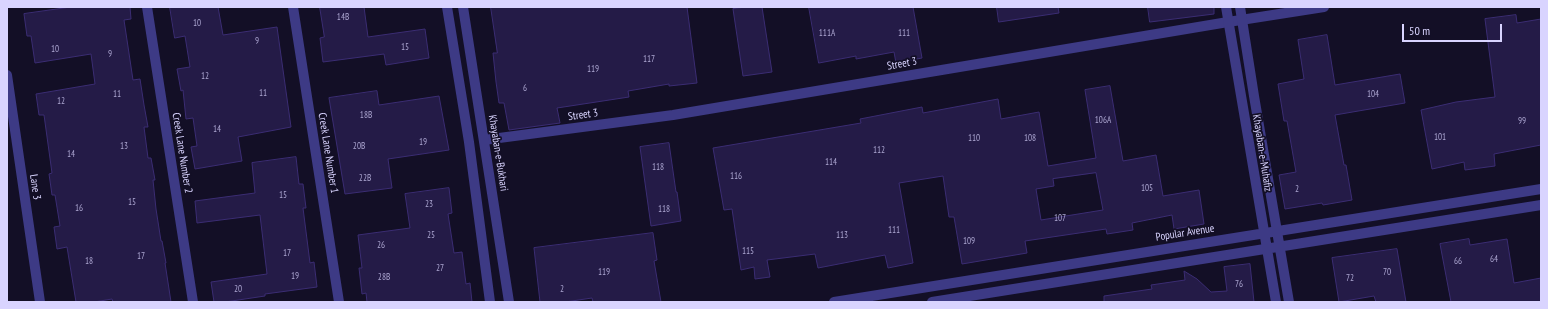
<!DOCTYPE html>
<style>
body{margin:0}
#map{position:relative;width:1548px;height:309px;overflow:hidden;background:#130f26;font-family:"PT Sans Narrow",sans-serif}
canvas{display:block}
.frame{position:absolute;inset:0;border:8px solid #d9d4ff;pointer-events:none}
.scale{position:absolute;left:1402px;top:24px;width:100px;height:18px;box-sizing:border-box;border:2px solid #d9d4ff;border-top:0;padding-left:5px;font-size:12px;line-height:14px;white-space:nowrap;color:#d9d4ff;-webkit-text-stroke:3px #130f26;paint-order:stroke}
</style>
<div id="map">
<canvas width="1548" height="309"></canvas>
<div class="frame"></div>
<div class="scale">50 m</div>
</div>
<script>
const c = document.querySelector('canvas').getContext('2d');
c.lineJoin = 'round';
function paint(path, color) {
  c.fillStyle = color;
  c.fill(path, 'evenodd');
}
function stroke(path, color, width, dash) {
  c.strokeStyle = color;
  c.lineWidth = width;
  c.lineCap = dash ? 'butt' : 'round';
  c.setLineDash(dash || []);
  c.stroke(path);
}
function write(font, color, halo, rows, align = 'center') {
  c.font = font + ' "PT Sans Narrow",sans-serif';
  c.lineWidth = 3.5;
  c.setLineDash([]);
  c.textBaseline = 'middle';
  c.strokeStyle = halo;
  c.fillStyle = color;
  for (const [text, x, y, turn = 0] of rows) {
    c.save();
    c.translate(x, y);
    c.rotate((+turn || 0) * Math.PI / 180);
    c.textAlign = isNaN(turn) ? turn : align;
    if (halo) c.strokeText(text, 0, 0);
    c.fillText(text, 0, 0);
    c.restore();
  }
}
const building = new Path2D(`
 M71 7H130L131 19 124 20 133 80 140 79 144 105 148 127H144L148 158H151L155 180H153L156 209 161 241H162L166 263H165L171 302H113L112 299 94 302H76L67 247 57 249 54 227 60 226 55 195H52L49 174 52 173 44 115H39L36 94 95 84 91 54 35 63 31 36H27L24 14Z
 M170 7H218L223 35 277 27 291 127 238 137 242 161 195 169 191 147 197 146 193 118 186 119 183 90 181 91 177 69 190 67 185 36 175 38Z
 M320 7H364L368 37 425 29 429 58 386 65 384 54 323 62 320 38 324 37Z
 M491 7H687L697 83 669 86V84L628 91 629 97 557 108 560 123 509 130 504 103H499L496 82 493 53H497Z
 M746 7H762L772 72 743 76 733 9Z
 M809 7H913L922 58 896 63 894 52 856 59V56L819 63Z
 M997 7H1058L1059 13 999 22Z
 M1148 7H1214V14L1150 22Z
 M1516 15 1517 23 1541 19V145L1494 154 1495 166 1465 170 1464 162 1432 169 1421 110 1456 102 1495 97 1485 19Z
 M1327 35 1335 85 1400 74 1405 103 1335 115 1344 165H1346L1352 200 1323 205 1322 203 1285 209 1279 175 1296 172 1287 121H1284L1278 84 1304 79 1298 40Z
 M1110 86 1123 161 1156 155 1163 196 1199 190 1204 224 1174 229 1172 215 1132 223 1133 230 1107 234 1106 229 1025 241 1027 253 962 264 954 217H949L943 176 899 183 913 263 888 268 885 255 818 268 815 254 767 260 770 277 755 279 754 267 741 270 732 209 724 210 713 148 861 123 860 119 922 107 923 113 998 99 1001 119 1039 112 1048 166 1096 158 1085 90ZM1096 173 1103 210 1041 220 1036 189 1054 186 1053 179Z
 M377 91 379 105 439 96 449 150 388 159 392 188 345 194 329 98Z
 M669 143 676 192H677L681 221 651 226 640 147Z
 M296 157 299 184H303L306 208H303L310 263 314 262 317 287 265 294V296L225 302H214L211 282 267 274 260 215 197 223 195 201 255 193 252 163Z
 M449 188 452 213 448 214 454 253 462 252 466 284 470 283 472 302H367L366 293 362 294 359 268H362L358 235 410 228 405 194Z
 M653 233 657 260 654 261 661 302H593L592 298 565 302H540L534 248Z
 M1469 239 1470 245 1507 239 1514 283 1541 278V302H1451L1440 244Z
 M1397 249 1406 302H1376L1374 296 1339 302 1332 258Z
 M1250 264 1254 302H1104V296L1152 289 1151 285 1185 280 1184 271 1197 279 1211 292 1227 291 1224 267Z`);
paint(building, '#241b47');
stroke(building, '#3b2d73', 1);
stroke(new Path2D(`
 M147 7 193 302
 M293 7 339 302
 M7 75 40 302
 M484 140 673 115 1228 22 1324 7`), '#3d3a85', 10);
stroke(new Path2D(`
 M447 7 469 142 490 302
 M463 7 509 302
 M1226 7 1276 302
 M1240 7 1254 96 1289 302
 M834 302 1541 189
 M932 302 1541 205`), '#3d3a85', 10);
write('9px', '#aca6d1', null, [
 ["14B",343,17],
 ["10",197,23],
 ["111A",827,33],
 ["111",904,33],
 ["9",257,41],
 ["15",405,47],
 ["10",55,49],
 ["9",110,54],
 ["117",649,59],
 ["119",593,69],
 ["12",205,76],
 ["6",525,88],
 ["11",263,93],
 ["11",117,94],
 ["104",1373,94],
 ["12",61,101],
 ["18B",366,115],
 ["106A",1103,120],
 ["99",1522,121],
 ["14",217,129],
 ["101",1440,137],
 ["110",974,138],
 ["108",1030,138],
 ["19",423,142],
 ["13",124,146],
 ["20B",359,146],
 ["112",879,150],
 ["14",71,154],
 ["114",831,162],
 ["118",658,167],
 ["116",736,176],
 ["22B",365,178],
 ["105",1147,188],
 ["2",1297,189],
 ["15",283,195],
 ["15",132,202],
 ["23",429,204],
 ["16",79,208],
 ["118",664,209],
 ["107",1060,218],
 ["111",894,230],
 ["25",431,235],
 ["113",842,235],
 ["109",969,241],
 ["26",381,245],
 ["115",748,251],
 ["17",287,253],
 ["17",141,256],
 ["64",1494,259],
 ["18",89,261],
 ["66",1458,261],
 ["27",440,268],
 ["119",604,272],
 ["70",1387,272],
 ["19",295,276],
 ["28B",384,277],
 ["72",1350,278],
 ["76",1239,284],
 ["20",238,289],
 ["2",562,289]
]);
write('11px', '#d9d4ff', '#130f26', [
 ["Street 3",902,64,-10],
 ["Street 3",583,115,-8],
 ["Creek Lane Number 2",182,153,81],
 ["Creek Lane Number 1",328,153,81],
 ["Khayaban-e-Bukhari",498,153,81],
 ["Khayaban-e-Muhafiz",1262,153,81],
 ["Lane 3",35,187,82],
 ["Popular Avenue",1185,233,-9]
]);
</script>
